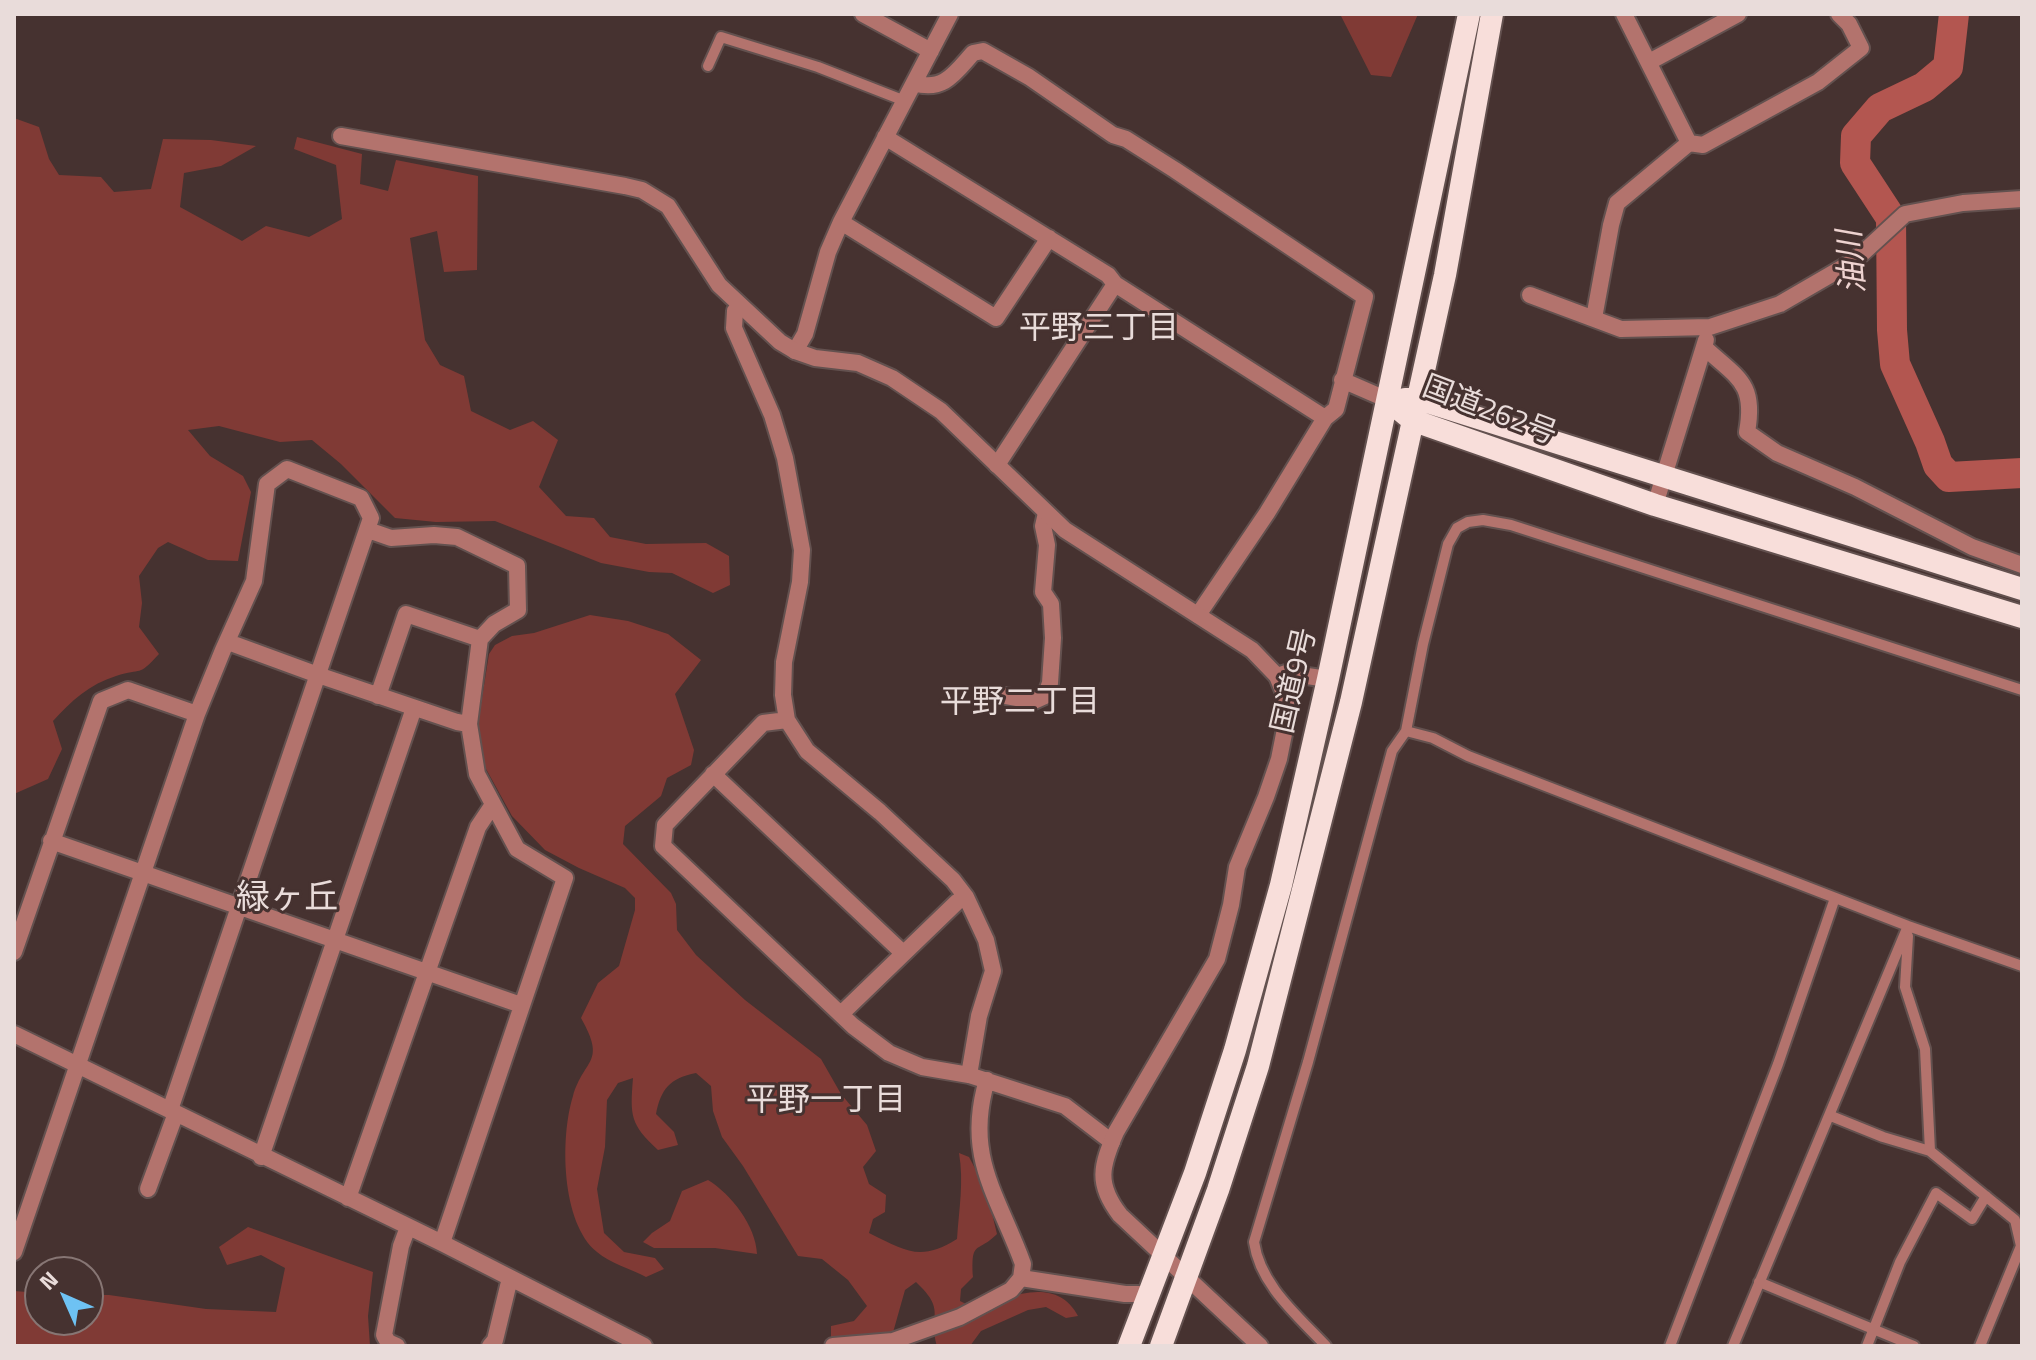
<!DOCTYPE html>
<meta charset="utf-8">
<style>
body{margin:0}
#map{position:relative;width:2036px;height:1360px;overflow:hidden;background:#463230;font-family:"Titillium Web",sans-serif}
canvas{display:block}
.frame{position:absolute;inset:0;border:16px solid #e9dcda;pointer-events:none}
.north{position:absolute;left:24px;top:1256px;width:80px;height:80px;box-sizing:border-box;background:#463230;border:2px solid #877674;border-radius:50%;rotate:315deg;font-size:22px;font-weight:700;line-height:32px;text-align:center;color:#e9dcda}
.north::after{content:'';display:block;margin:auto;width:28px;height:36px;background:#6ec2f3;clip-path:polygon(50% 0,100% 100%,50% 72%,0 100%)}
</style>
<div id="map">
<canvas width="2036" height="1360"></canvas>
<div class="frame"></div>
<div class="north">N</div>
</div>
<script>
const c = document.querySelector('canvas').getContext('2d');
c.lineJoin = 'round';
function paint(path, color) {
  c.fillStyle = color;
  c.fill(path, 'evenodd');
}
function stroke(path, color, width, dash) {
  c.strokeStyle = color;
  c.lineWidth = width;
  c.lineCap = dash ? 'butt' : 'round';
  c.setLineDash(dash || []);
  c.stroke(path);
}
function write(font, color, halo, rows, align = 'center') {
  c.font = font + ' "Titillium Web","Noto Sans JP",sans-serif';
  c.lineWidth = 6;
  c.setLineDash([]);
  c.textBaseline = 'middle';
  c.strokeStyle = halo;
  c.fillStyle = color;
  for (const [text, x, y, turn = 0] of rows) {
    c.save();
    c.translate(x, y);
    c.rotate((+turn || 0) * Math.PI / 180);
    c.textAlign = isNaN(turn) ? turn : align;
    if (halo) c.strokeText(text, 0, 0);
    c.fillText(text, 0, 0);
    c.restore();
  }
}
paint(new Path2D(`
 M1340 14H1418L1391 77 1371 75Z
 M14 118 39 127 49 159 59 175 101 177 114 192 151 189 163 139 211 140 256 146 221 166 184 173 180 207 242 241 266 226 309 237 342 219 336 165 294 149 297 137 362 154 360 184 388 191 396 160 478 176 477 270 444 272 437 231 410 238 425 340 440 365 464 376 471 411 510 430 533 421 558 440 539 487 566 516 594 518 610 537 646 544 706 543 729 556 730 585 713 593 672 573 649 572 601 563 495 521 436 522 395 518 341 464 312 440 280 442 219 426 188 430 210 456 243 476 251 492 238 561 208 560 168 542 158 548 139 576 142 603 139 627 159 654C137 678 143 667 116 676 90 684 71 701 53 721L62 749 48 779 14 794Z
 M590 615 628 621 668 634 701 660 675 694 694 750 691 765 667 778 661 796 625 826 623 844 671 893 676 904 677 930 696 955 745 1000 821 1059 841 1094 867 1125 876 1151 863 1167 869 1184 886 1195 885 1212 873 1219 869 1233C906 1251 920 1262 957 1239 959 1209 964 1182 959 1153L969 1157 986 1189 997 1234C977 1254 971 1239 973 1277L961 1289 960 1301 976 1309C1008 1296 1057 1275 1078 1316L1066 1318 1046 1307 1028 1310 981 1331 970 1346H937C928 1314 947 1311 916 1282L905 1290 892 1336 831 1340V1326L854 1321 867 1306 848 1280 822 1259 798 1256 743 1166 722 1137 713 1111 711 1086 696 1073C670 1078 661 1089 656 1114L674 1132 678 1145 658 1150C630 1124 630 1116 633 1078L618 1083 607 1100 605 1147 597 1189 604 1233 624 1252 655 1258 664 1269 646 1277C631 1269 610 1263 597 1252 561 1223 560 1137 573 1096 584 1058 607 1064 581 1018L598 983 619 966 635 910V898L625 888 579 868 545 850 512 816 485 767 478 723 489 654 495 645 512 636 534 633Z
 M708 1180C731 1194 756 1226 757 1254L715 1248H654L643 1242 652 1233 670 1221 682 1191Z
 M248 1227 373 1272 368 1316 370 1346H14V1291L40 1293V1320H88V1295H109L206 1309 276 1312 285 1268 261 1255 227 1265 219 1247Z`), '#803a35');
stroke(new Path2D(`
 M1954 14 1948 67 1924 87 1880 108 1856 136 1855 163 1891 218 1892 330 1895 364 1930 442 1938 465 1949 477 2022 473`), '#b35650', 30);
const service = new Path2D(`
 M708 66 721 37 818 67 905 101
 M1406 731 1433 738 1468 756 1908 926 2022 966
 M1908 936 1905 987 1925 1049 1930 1151
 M1831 1116 1883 1137 1930 1151 2015 1220 2021 1246 1980 1346
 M1759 1282 1914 1346
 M1326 1346C1298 1316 1260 1285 1254 1242L1308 1062 1392 751 1406 731 1423 644 1448 544 1457 528 1468 522 1483 520 1511 525 2022 690
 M1670 1346 1778 1064 1835 898
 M1733 1346 1908 926
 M1867 1346 1900 1262 1936 1193 1972 1219 1986 1196`);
const minor = new Path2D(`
 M863 14 931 51
 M1649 62 1738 14
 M885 137 1108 275 1115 284 1325 418 1336 409 1365 297 1175 170 1126 139 1113 135 1029 77 983 51 973 53C955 73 944 92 914 83
 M1689 143 1703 145 1818 82 1861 48 1849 24 1839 14
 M841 222 996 318 1049 238
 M1530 295 1621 329 1710 327 1780 304 1854 261 1905 214 1963 203 2022 199
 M739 307 735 311 734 328 772 415 785 458 802 550 800 582 784 662 783 695 787 720 807 751 880 812 953 880 966 897 986 940 993 971 979 1016 969 1075
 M1594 318 1611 225 1617 203 1689 143 1624 14
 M1704 347C1737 378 1756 382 1747 432L1777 453 1855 487 1972 547 2022 565
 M795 351 805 334 828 252 841 222 950 14
 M1342 380 1388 400
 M997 465 1115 284
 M1655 505 1706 340
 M368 530 391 538 434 535 457 537 517 566 518 610 494 624 480 639 469 724 477 774 517 849 565 878 442 1243
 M1198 615 1267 513 1325 418
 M228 642 318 675 457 722 469 724
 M1277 676 1286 673 1328 679
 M378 696 406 614 480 639
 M1006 696 1034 701 1045 696 1050 683 1053 638 1051 604 1043 592 1047 545 1043 526 1046 513
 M787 720 763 723 665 825 663 846 853 1026 889 1053 922 1067 969 1075 1065 1106 1112 1142
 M713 774 903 953
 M51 841 521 1005
 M14 952 101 701 128 690 197 714
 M841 1014 957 902 966 897
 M14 1034 442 1243 644 1346
 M261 1157 414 708
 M148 1189 176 1113
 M348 1198 478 827 492 806
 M14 1252 197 714 223 650 254 581 267 484 287 469 361 498 371 518 170 1110
 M1021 1278 1125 1294H1148
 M397 1346 388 1342 384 1335 401 1246 408 1227
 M490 1346 495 1340 510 1278
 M833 1346 893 1341 960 1317 1011 1290 1021 1278 1023 1264C998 1195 964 1157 987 1080`);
const tertiary = new Path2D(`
 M341 136 625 186 642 190 668 206 719 285 780 342 795 351 815 358 858 363 892 378 941 411 1065 530 1252 650 1277 676 1286 698V724L1279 759 1266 797 1237 867 1231 905 1217 959 1116 1132C1101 1166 1096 1184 1120 1215L1260 1346`);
const trunk = new Path2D(`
 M1405 399H1418L2022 589
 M1401 411 1412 420 1655 505 2022 617
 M1129 1346 1195 1173 1235 1050 1281 885 1328 679 1469 14
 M1161 1346 1218 1190 1258 1066 1351 702 1445 275 1492 14`);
stroke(service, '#63514f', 14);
stroke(minor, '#63514f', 20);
stroke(tertiary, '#63514f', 20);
stroke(trunk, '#63514f', 26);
stroke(service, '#b3736d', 10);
stroke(minor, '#b3736d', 16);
stroke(tertiary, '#b3736d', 16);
stroke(trunk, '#f8deda', 22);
write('30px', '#e9dcda', '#463230', [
 ["国道262号",1489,412,21],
 ["国道9号",1296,681,-77]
]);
write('italic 32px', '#eed3d0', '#463230', [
 ["油川",1854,262,-94]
]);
write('32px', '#e9dcda', '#463230', [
 ["平野三丁目",1099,330],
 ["平野二丁目",1020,704],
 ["平野一丁目",826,1102]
]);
write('34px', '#e9dcda', '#463230', [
 ["緑ヶ丘",287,900]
]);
</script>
